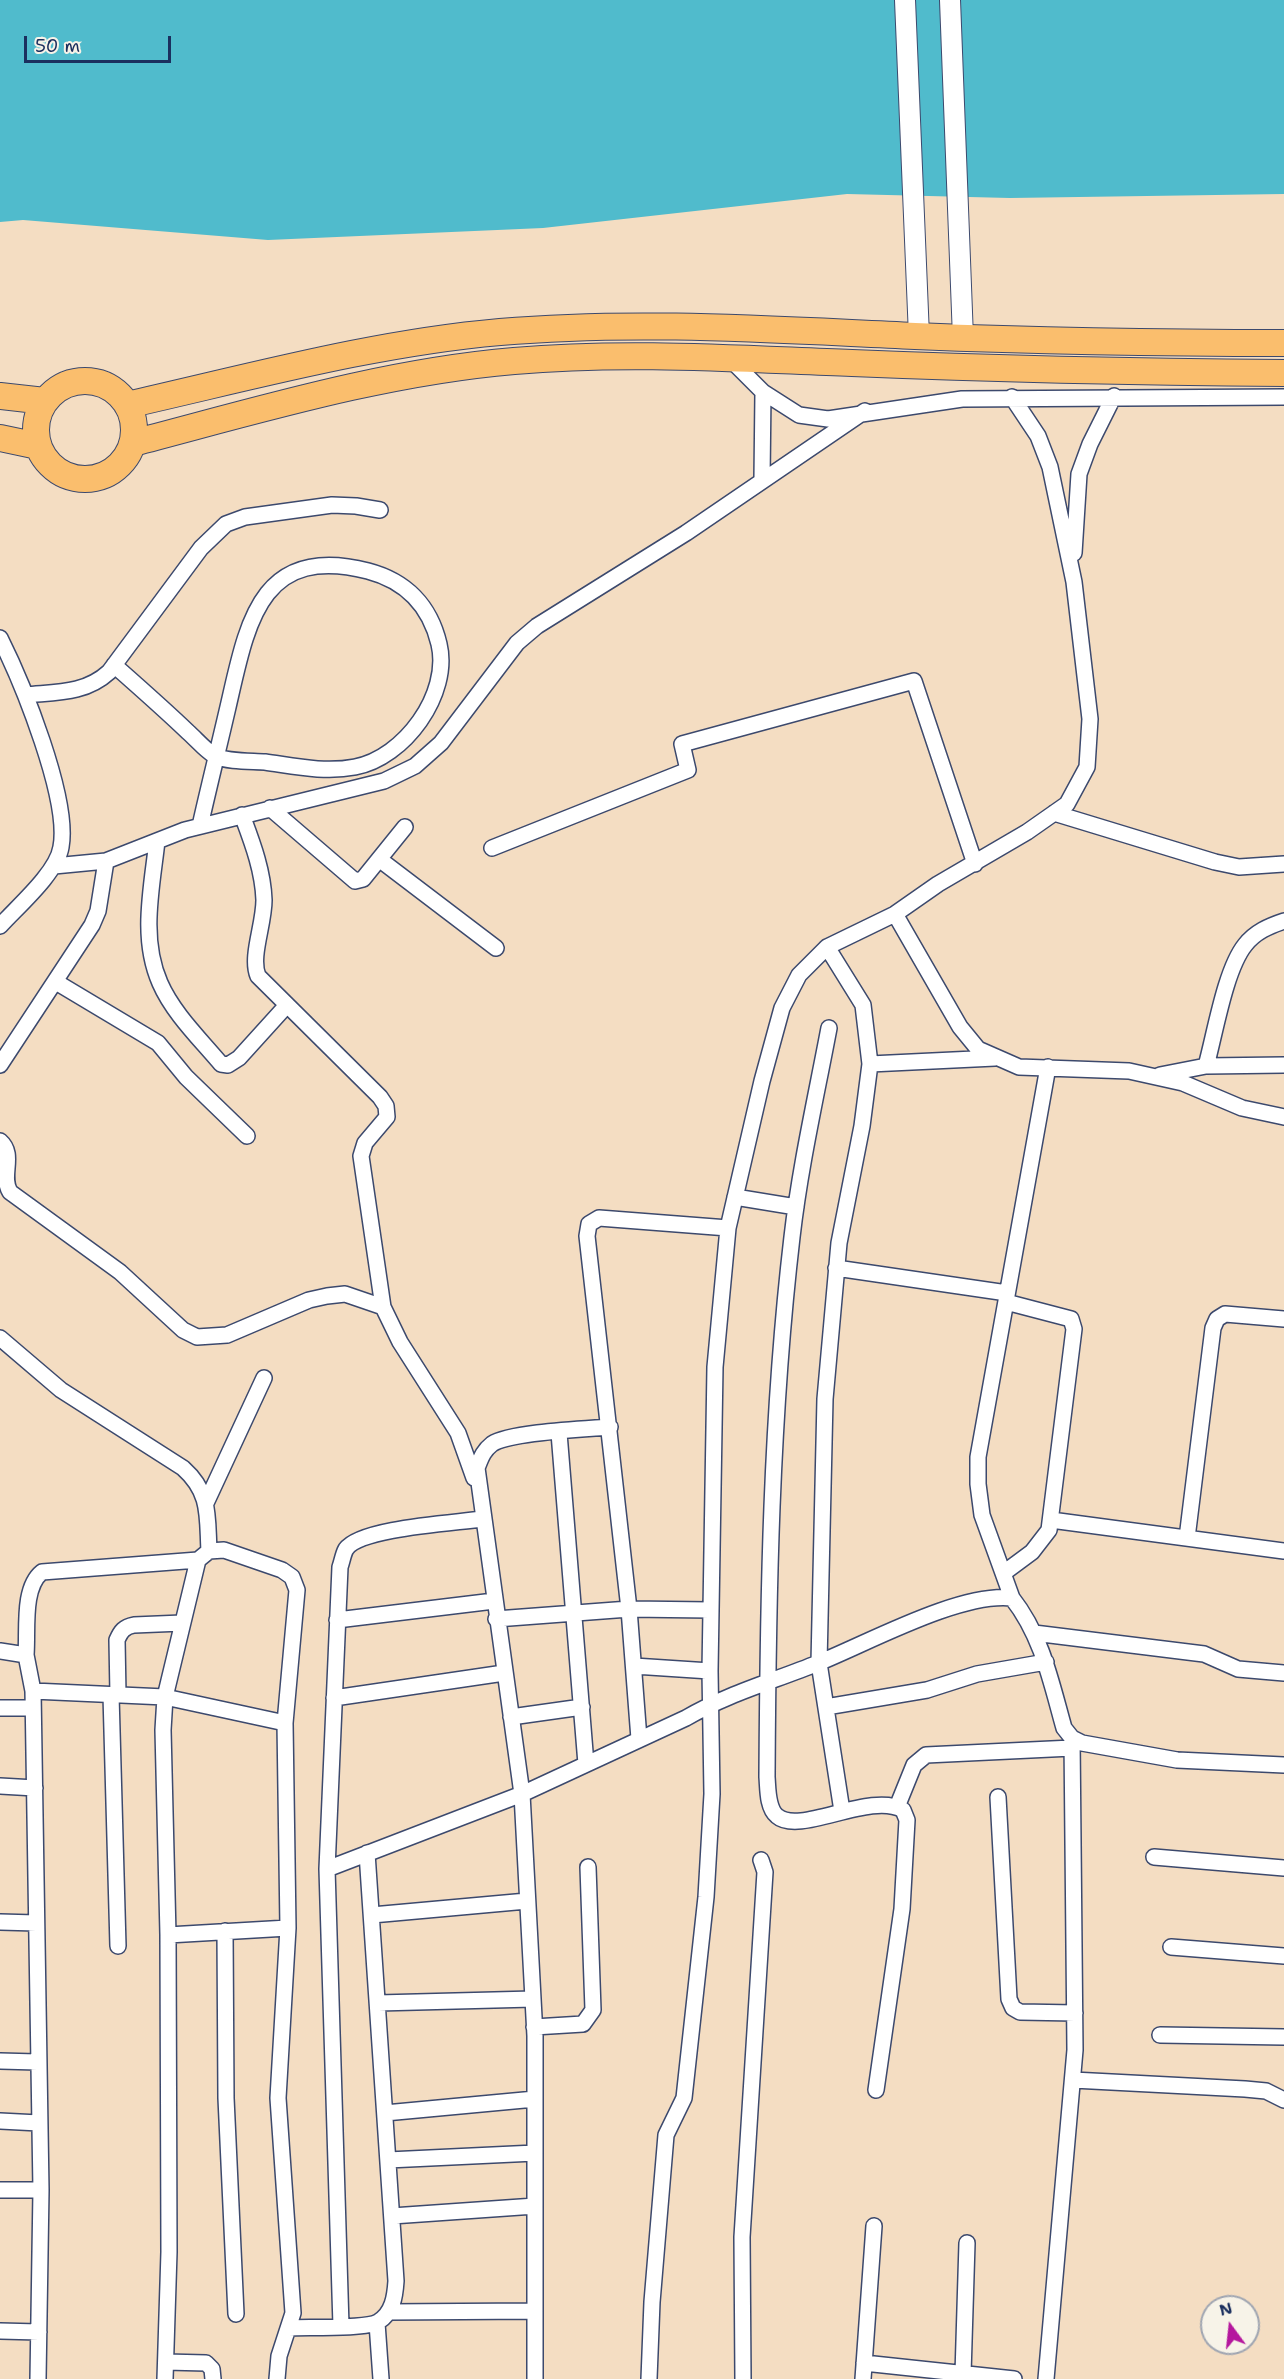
<!DOCTYPE html>
<style>
body{margin:0}
#map{position:relative;width:1284px;height:2379px;overflow:hidden;background:#f4ddc2;font-family:"Shantell Sans",sans-serif}
canvas{display:block}
.north{position:absolute;left:1200px;top:2295px;width:60px;height:60px;box-sizing:border-box;background:#f7f3e8;border:2px solid #9fa5b1;border-radius:50%;rotate:345deg;font-size:16px;font-weight:700;line-height:24px;text-align:center;color:#1b2f5e}
.north::after{content:'';display:block;margin:auto;width:21px;height:27px;background:#b5179e;clip-path:polygon(50% 0,100% 100%,50% 72%,0 100%)}
.scale{position:absolute;left:24px;top:36px;width:147px;height:27px;box-sizing:border-box;border:3px solid #1b2f5e;border-top:0;padding-left:8px;font-size:18px;line-height:21px;white-space:nowrap;color:#1b2f5e;-webkit-text-stroke:4px #f7f3e8;paint-order:stroke}
</style>
<div id="map">
<canvas width="1284" height="2379"></canvas>
<div class="north">N</div>
<div class="scale">50 m</div>
</div>
<script>
const c = document.querySelector('canvas').getContext('2d');
c.lineJoin = 'round';
function paint(path, color) {
  c.fillStyle = color;
  c.fill(path, 'evenodd');
}
function stroke(path, color, width, dash) {
  c.strokeStyle = color;
  c.lineWidth = width;
  c.lineCap = dash ? 'butt' : 'round';
  c.setLineDash(dash || []);
  c.stroke(path);
}
paint(new Path2D(`
 M0 0H1284V194L1010 198 847 194 543 228 268 240 23 220 0 222Z`), '#50bbcc');
const minor = new Path2D(`
 M730 359 763 392 799 415 828 419 962 399 1284 397
 M762 479 763 392
 M1074 553 1079 474 1090 444 1114 396
 M0 638C22 682 70 799 61 847 57 873 17 907 0 926
 M114 665C139 687 164 709 188 732 196 739 206 751 215 756 228 762 251 761 265 762 294 766 325 773 355 767 404 758 451 694 439 644 430 606 406 581 368 571 259 543 247 625 228 707 219 746 209 786 200 826
 M26 695C56 692 85 694 109 672L201 548 226 524 245 517 332 505 356 506 380 510
 M270 808 355 881 363 879 405 827
 M1054 813 1215 862 1239 867 1284 864
 M242 815C252 842 263 870 264 900 264 925 250 957 258 976L380 1097 386 1106 387 1117 365 1143 361 1156 383 1307 400 1342 458 1433 474 1478
 M157 841C152 887 140 938 160 983 173 1013 200 1039 221 1064L228 1065 239 1058 287 1005
 M492 848 688 770 682 744 914 681 975 864
 M379 859 496 948
 M54 866 106 861 185 830 384 781 415 766 441 743 517 643 537 626 686 533 865 411
 M895 914 960 1027 978 1049 1019 1067 1129 1071 1183 1083 1242 1108 1284 1117
 M827 947 863 1005 870 1064 862 1126 839 1243 825 1399 819 1663 842 1811
 M56 982 158 1043 186 1077 247 1136
 M829 1028C816 1097 800 1167 792 1237 771 1416 768 1597 767 1777 768 1788 767 1808 777 1816 800 1836 870 1791 903 1810L907 1820 902 1909 876 2090
 M870 1064 995 1058
 M0 1065 92 925 98 911 106 861
 M1206 1066C1215 1034 1225 970 1245 945 1255 932 1269 926 1284 921
 M1160 1075 1206 1066 1284 1065
 M0 1141C16 1155 0 1175 10 1192L120 1272 183 1330 197 1337 227 1335 309 1300 327 1296 345 1294 383 1307
 M735 1197 796 1207
 M836 1268 1007 1293
 M0 1338 61 1390 183 1468C211 1493 207 1516 209 1551
 M559 1433 586 1764
 M206 1503 264 1378
 M1051 1520 1284 1551
 M1187 1538 1213 1328 1217 1319 1225 1314 1284 1319
 M1005 1572 1032 1552 1049 1530 1074 1329 1071 1319 1006 1302
 M1012 1598 982 1515 978 1484V1457L1048 1067
 M496 1619 629 1609 710 1610
 M337 1620 494 1601
 M1034 1633 1204 1654 1238 1669 1284 1673
 M0 1651 26 1655 33 1691 41 2190 38 2379
 M26 1655C28 1630 22 1588 42 1572L198 1560
 M634 1666 710 1671
 M33 1691 165 1697 285 1723
 M111 1695 118 1946
 M118 1695 117 1640C121 1631 124 1627 134 1625L182 1623
 M334 1698 504 1673
 M826 1707 927 1690 977 1674 1046 1662
 M0 1708H33
 M511 1717 582 1707
 M639 1739 629 1609 587 1236 589 1224 599 1218 728 1228
 M0 1786 35 1788
 M998 1797 1009 1999 1013 2008 1020 2012 1075 2013
 M897 1807 914 1765 926 1755 1072 1748
 M1154 1857 1284 1868
 M327 1869 522 1794 686 1718C727 1694 774 1681 818 1663 868 1643 960 1592 1012 1598 1042 1636 1051 1682 1064 1728L1072 1738 1082 1743 1177 1760 1284 1765
 M372 1915 527 1901
 M0 1922 36 1923
 M225 1931 226 2098 236 2314
 M168 1935 288 1928
 M1171 1947 1284 1956
 M378 2003 533 1999
 M534 2027 583 2024 593 2010 588 1867
 M1160 2035 1284 2037
 M0 2061 37 2062
 M1073 2080 1245 2089 1266 2091 1284 2100
 M385 2113 535 2099
 M0 2121 39 2123
 M388 2160 535 2153
 M0 2190H41
 M392 2216 535 2206
 M388 2312 535 2311
 M377 2323 381 2379
 M341 2326 327 1869 340 1567C342 1562 343 1554 346 1549 360 1528 455 1523 482 1519
 M289 2328C307 2327 366 2329 378 2322 393 2313 395 2296 396 2281L367 1853
 M0 2331 39 2332
 M166 2362 206 2363 212 2369 213 2379
 M864 2363 1014 2379
 M963 2374 967 2243
 M165 2379 169 2252 168 1935 163 1730 165 1697 198 1560 209 1551 224 1550 282 1570 292 1577 297 1590 285 1723 288 1928 278 2098 293 2313 279 2356 277 2379
 M535 2379V2036L522 1794 477 1468C481 1458 483 1451 492 1444 510 1432 585 1429 610 1427
 M649 2379 652 2302 666 2135 684 2098 706 1897 712 1794 710 1671 715 1367 728 1228 762 1081 782 1008 799 975 827 947 895 914 938 884 1027 832 1067 804 1087 767 1090 719 1074 582 1050 467 1038 436 1012 397
 M743 2379 742 2237 765 1872 761 1860
 M863 2379 874 2226
 M1046 2379 1075 2050 1072 1738`);
const tertiary = new Path2D(`
 M905 0 919 336
 M950 0 963 338`);
const trunk = new Path2D(`
 M36 430a49 49 0 1 1 98 0a49 49 0 1 1-98 0Z
 M0 396 45 401
 M127 405C251 377 374 343 500 332 639 320 777 330 915 336 1038 341 1161 343 1284 343
 M0 438 38 446
 M133 443C259 410 384 372 514 361 627 351 740 359 852 363 996 369 1140 372 1284 373`);
stroke(minor, '#3c496d', 18);
stroke(tertiary, '#3c496d', 22);
stroke(trunk, '#3c496d', 28);
stroke(minor, '#fff', 15);
stroke(tertiary, '#fff', 20);
stroke(trunk, '#fabe6d', 26);
</script>
